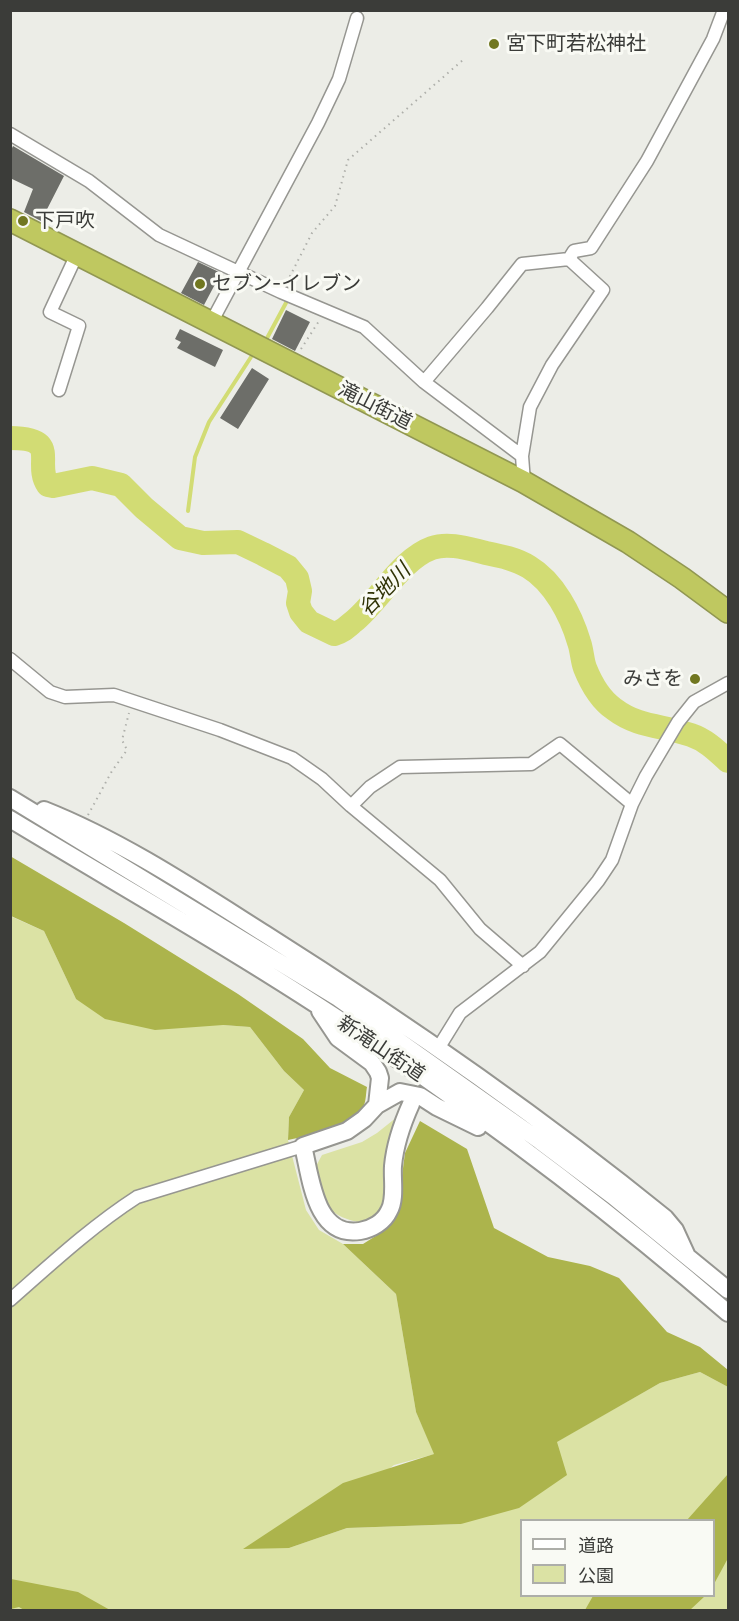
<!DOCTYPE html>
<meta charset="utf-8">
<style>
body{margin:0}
#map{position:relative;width:739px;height:1621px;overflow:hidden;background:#ecede7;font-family:Inter,"Noto Sans JP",sans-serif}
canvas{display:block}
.frame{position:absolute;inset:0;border:12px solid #3b3c39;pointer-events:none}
.legend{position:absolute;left:520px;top:1519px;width:195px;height:78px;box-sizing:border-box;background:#f9faf4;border:2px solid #adaea9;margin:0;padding:8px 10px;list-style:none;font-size:18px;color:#3b3c39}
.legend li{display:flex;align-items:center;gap:12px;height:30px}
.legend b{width:30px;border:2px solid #adaea9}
</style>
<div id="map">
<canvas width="739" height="1621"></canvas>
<div class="frame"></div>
<ul class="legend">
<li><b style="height:8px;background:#fff"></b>道路</li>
<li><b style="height:16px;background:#dbe2a4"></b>公園</li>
</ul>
</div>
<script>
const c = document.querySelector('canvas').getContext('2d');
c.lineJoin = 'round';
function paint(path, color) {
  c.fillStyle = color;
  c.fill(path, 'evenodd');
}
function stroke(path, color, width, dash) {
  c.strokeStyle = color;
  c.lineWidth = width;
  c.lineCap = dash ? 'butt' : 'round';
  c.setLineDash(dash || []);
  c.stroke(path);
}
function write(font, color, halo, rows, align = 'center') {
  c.font = font + ' Inter,"Noto Sans JP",sans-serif';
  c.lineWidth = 6;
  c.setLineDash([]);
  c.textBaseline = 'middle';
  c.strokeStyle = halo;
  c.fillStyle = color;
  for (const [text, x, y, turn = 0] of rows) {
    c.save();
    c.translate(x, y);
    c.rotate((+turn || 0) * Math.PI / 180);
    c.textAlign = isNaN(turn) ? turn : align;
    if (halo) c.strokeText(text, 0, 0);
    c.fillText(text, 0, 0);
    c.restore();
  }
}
paint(new Path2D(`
 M10 916 44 931 76 999 223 1025 250 1027 284 1071 304 1090 289 1117 288 1140 306 1210 319 1230 343 1244 396 1294 416 1412 435 1454 394 1465 289 1548 347 1528 461 1524 556 1442 660 1383 700 1372 728 1387V1610H11ZM522 1520H714V1596H522Z
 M402 1113C397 1129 390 1145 386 1162 382 1186 392 1236 347 1219 321 1210 322 1193 315 1168L322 1155 362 1142 377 1133Z`), '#dbe2a4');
paint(new Path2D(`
 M10 856 124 923 238 994 303 1039 330 1068 367 1087C366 1092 366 1101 364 1105 350 1129 312 1135 288 1140L289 1117 304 1090 284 1071 250 1027 223 1025 155 1030 105 1019 76 999 44 931 11 916Z
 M420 1121 467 1149 494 1228 548 1257 590 1266 619 1278 667 1332 700 1347 728 1370V1387L700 1372 660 1383 557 1442 567 1475 519 1508 461 1524 347 1528 289 1548 243 1549 343 1483 434 1454 416 1412 396 1294 343 1244H363L382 1232 397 1214 405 1153Z
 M728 1474V1553L727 1560 714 1584V1520H687Z
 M11 1579 78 1592 110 1610H24L19 1607 11 1609Z
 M593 1596H705L690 1610H585Z`), '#acb44c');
stroke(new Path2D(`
 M266 340 287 301
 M188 511 195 457 209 422 251 357`), '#d2dc74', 4);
stroke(new Path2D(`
 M10 438C62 438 33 463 48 485L53 486 92 478 121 485 144 508 180 538 203 543 238 542 263 554 288 567 297 578 300 591 298 603 301 612 309 622 334 634C343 631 346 628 353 622 379 601 401 559 432 548 449 542 469 549 486 553 501 556 516 559 529 567 554 582 571 615 579 642 582 650 582 660 585 668 591 683 601 700 614 709 639 728 663 725 691 735 706 740 717 751 728 761`), '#d2dc74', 24);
paint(new Path2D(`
 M13 146 64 176 41 221 24 212 33 189 10 178V152Z
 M198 262 221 273 204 305 181 293Z
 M286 310 310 322 295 351 272 339Z
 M180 329 223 350 215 367 177 348 181 342 175 339Z
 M252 368 269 379 238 429 220 418Z`), '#6d6e69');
const street = new Path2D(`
 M10 134 89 181 159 235 281 292 364 327 424 382 522 456 524 482
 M211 323 318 123 339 79 357 18
 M424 382 487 308 522 264 569 259
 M59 390 79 326 50 312 77 254
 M522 456 530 407 552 365 603 290 569 259 574 251 591 248 647 161 713 39 724 10
 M10 659 50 692 65 697 114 695 220 730 292 758 322 779 351 806 440 880 480 929 523 966
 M351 806 370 787 400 767 531 764 560 744 632 804
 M439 1047 460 1013 540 952 598 881 612 860 632 804 646 776 678 722 694 702 728 683
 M10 1300C51 1264 92 1226 137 1197L303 1146`);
const secondary = new Path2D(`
 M10 798 338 998 540 1141 613 1196 728 1290
 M44 810C122 841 194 889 265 934 404 1022 538 1115 665 1218L675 1230 686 1254
 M10 819C134 894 261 965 380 1047 501 1129 618 1218 728 1313
 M320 1011 338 1038 372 1063 378 1072 380 1078 377 1105
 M411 1104C402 1124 395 1144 393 1166 392 1180 396 1199 389 1211 384 1222 372 1229 360 1231 315 1238 311 1178 303 1146L347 1131 364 1119 377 1105 400 1092 420 1096 437 1107 478 1127`);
const highway = new Path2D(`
 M10 220 524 482 628 542 682 578 728 612`);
stroke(street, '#969691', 15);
stroke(secondary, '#969691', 20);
stroke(highway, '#919752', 24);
stroke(new Path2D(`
 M287 282 312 233 335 206 348 160 464 59
 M301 349 319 321
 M88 815 112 771 127 750 122 740 129 713`), '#aeafaa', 2, [1.5, 4.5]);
stroke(street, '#fff', 12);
stroke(secondary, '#fff', 16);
stroke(highway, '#bfc860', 21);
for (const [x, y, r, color] of [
 [494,44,6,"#717720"],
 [23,221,6,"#717720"],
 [200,284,6,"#717720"],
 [695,679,6,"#717720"]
]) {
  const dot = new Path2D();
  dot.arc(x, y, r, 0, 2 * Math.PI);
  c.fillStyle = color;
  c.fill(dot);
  stroke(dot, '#f9faf4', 2);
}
write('20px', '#3b3c39', '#f9faf4', [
 ["宮下町若松神社",506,44],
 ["下戸吹",35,221],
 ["セブン-イレブン",212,284],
 ["みさを",683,679,"right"]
], 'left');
write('20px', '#3b3c39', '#f9faf4', [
 ["滝山街道",375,406,27],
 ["新滝山街道",381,1049,34]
]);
write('italic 21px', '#303306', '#f9faf4', [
 ["谷地川",385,590,-46]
]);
</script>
